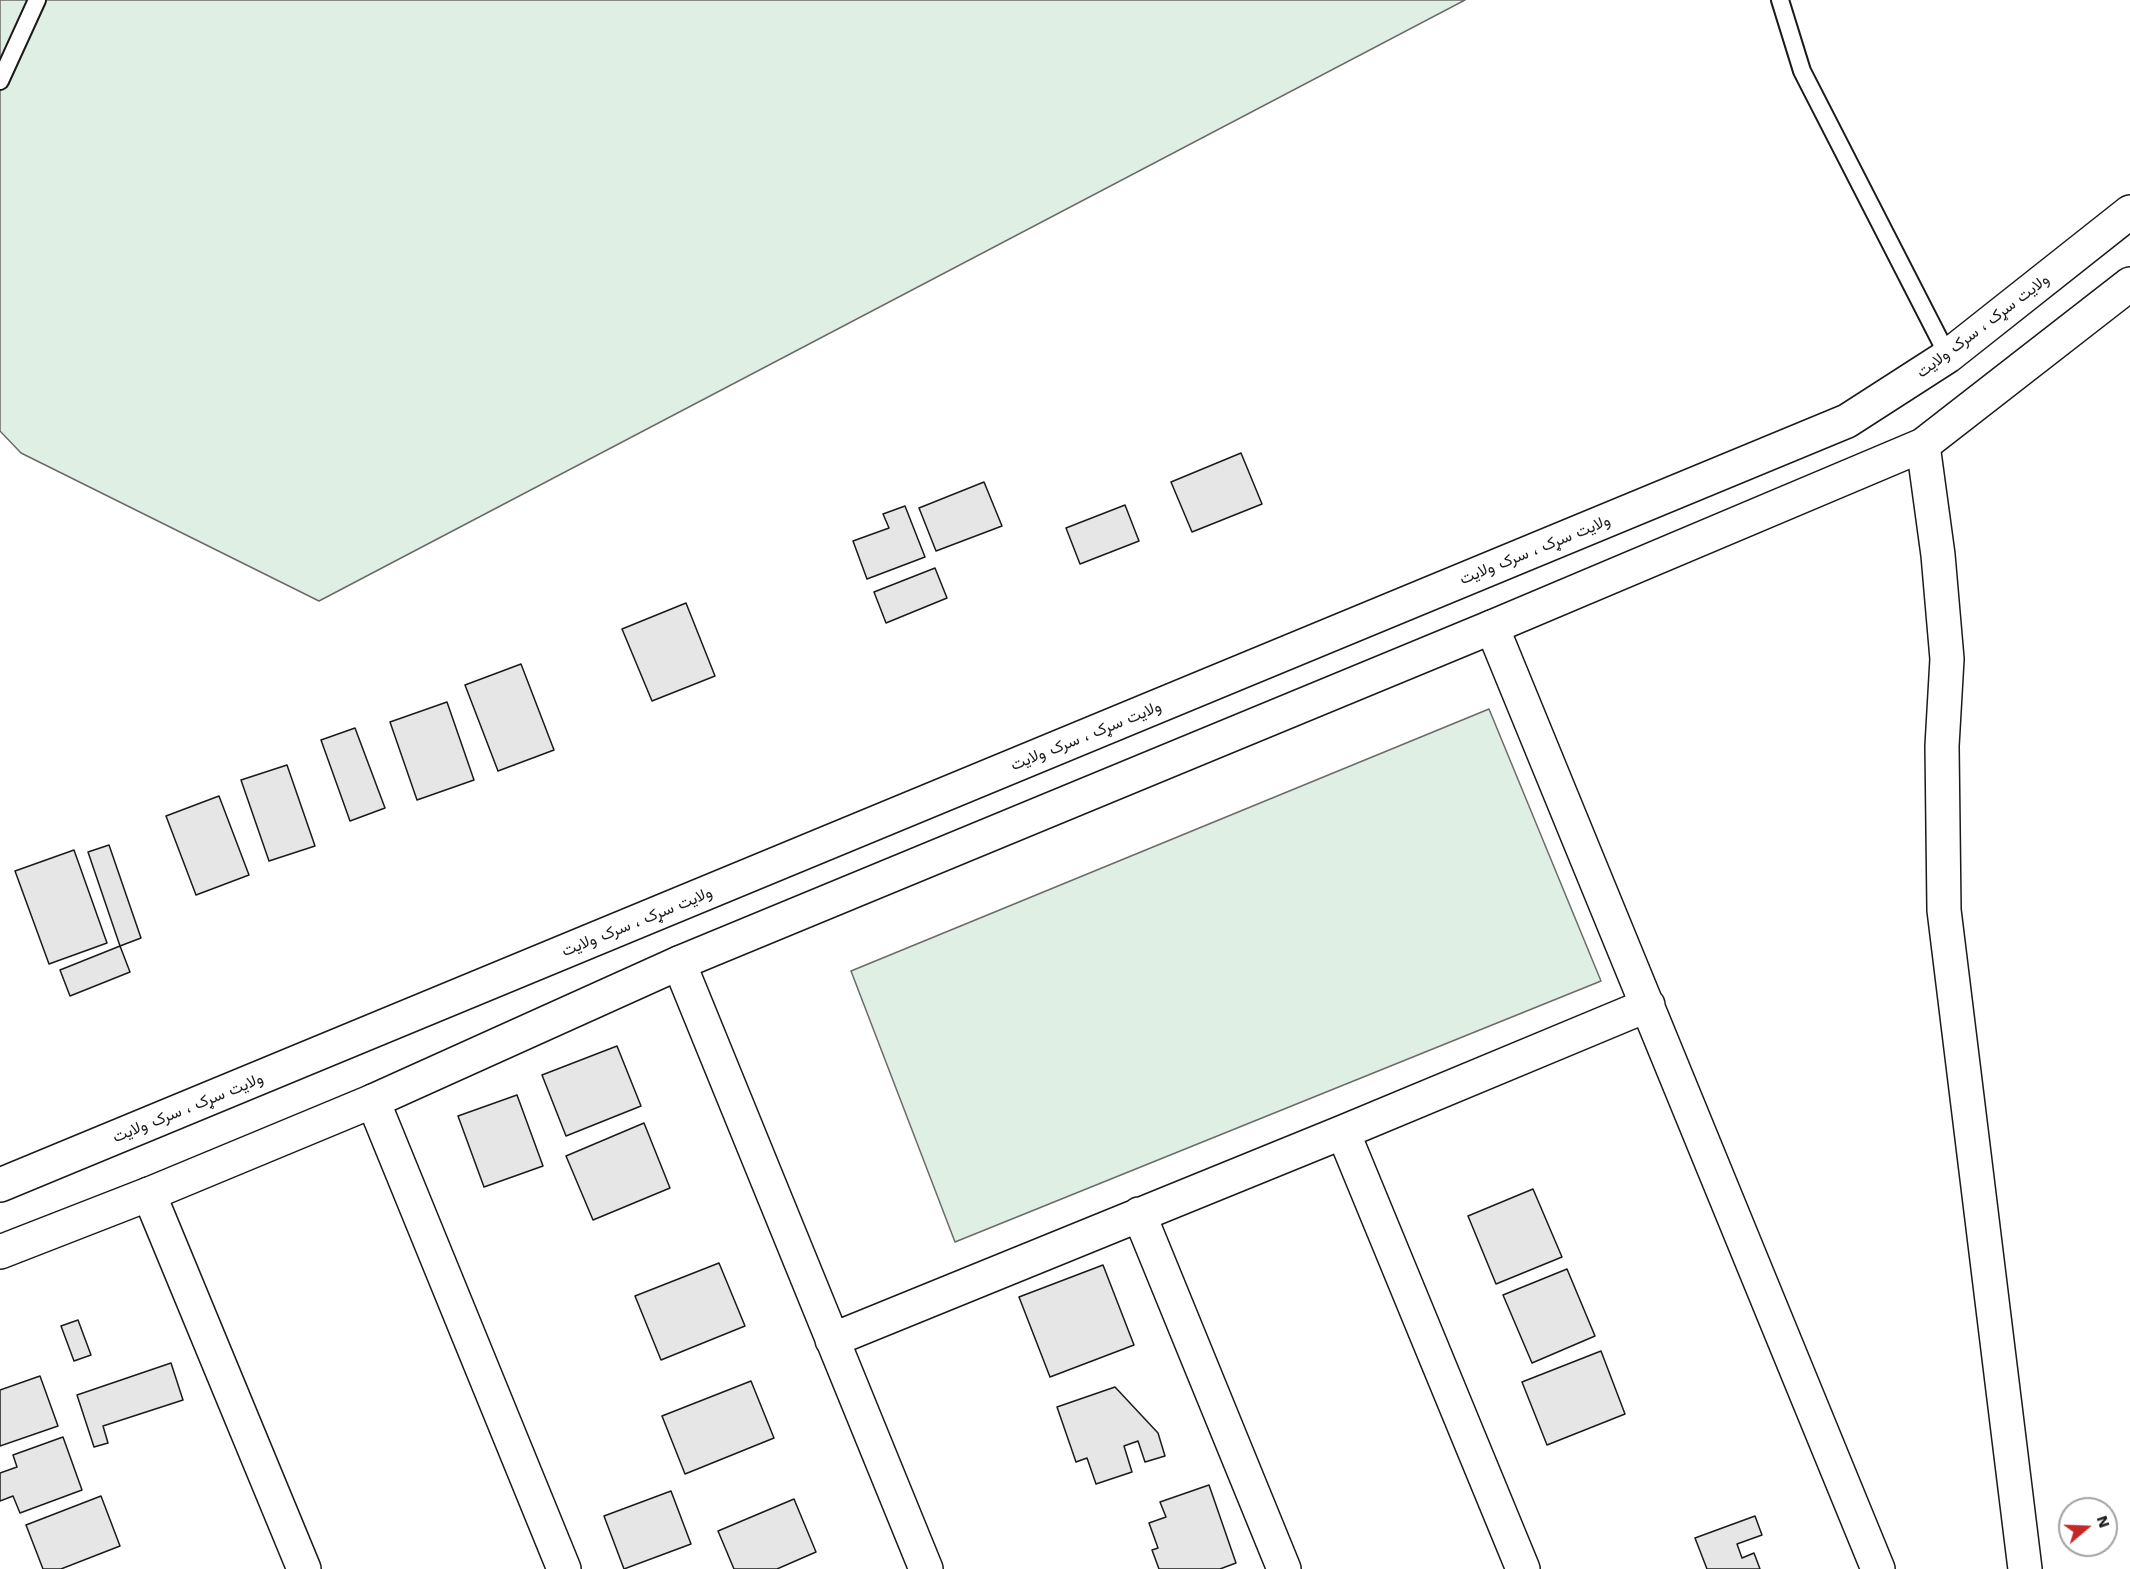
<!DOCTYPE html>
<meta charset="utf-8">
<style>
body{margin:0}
#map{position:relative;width:2130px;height:1569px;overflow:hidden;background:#fff;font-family:"Work Sans",sans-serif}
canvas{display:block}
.north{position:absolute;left:2058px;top:1497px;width:60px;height:60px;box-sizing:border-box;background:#fff;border:2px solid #a3a3a3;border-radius:50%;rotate:71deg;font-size:16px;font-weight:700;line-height:24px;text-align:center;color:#1a1a1a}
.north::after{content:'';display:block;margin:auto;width:21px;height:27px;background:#c62828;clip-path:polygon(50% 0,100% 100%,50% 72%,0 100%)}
</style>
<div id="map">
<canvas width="2130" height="1569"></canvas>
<div class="north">N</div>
</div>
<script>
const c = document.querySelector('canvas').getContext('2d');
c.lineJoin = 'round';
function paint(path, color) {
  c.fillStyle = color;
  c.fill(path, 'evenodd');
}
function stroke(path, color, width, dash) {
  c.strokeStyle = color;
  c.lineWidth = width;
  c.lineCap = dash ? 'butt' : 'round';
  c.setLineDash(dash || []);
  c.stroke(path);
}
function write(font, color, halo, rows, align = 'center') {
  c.font = font + ' "Work Sans",Vazirmatn,sans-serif';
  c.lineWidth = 4.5;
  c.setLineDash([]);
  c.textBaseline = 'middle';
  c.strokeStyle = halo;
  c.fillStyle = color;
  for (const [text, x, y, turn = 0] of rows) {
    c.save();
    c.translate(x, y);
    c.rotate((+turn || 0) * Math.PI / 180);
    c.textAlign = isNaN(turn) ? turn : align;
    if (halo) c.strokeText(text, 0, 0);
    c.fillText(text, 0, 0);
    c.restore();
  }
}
const green = new Path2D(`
 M0 0H1465L319 601 21 453 0 431Z
 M1489 709 1601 981 955 1242 851 971Z`);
paint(green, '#e0efe3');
stroke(green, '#6a6a6a', 1.5);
const building = new Path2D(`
 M1241 453 1262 504 1192 532 1171 482Z
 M984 482 1002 526 936 551 919 508Z
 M1125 505 1139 541 1080 564 1066 528Z
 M905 506 925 557 867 579 853 541 889 528 883 514Z
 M935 568 947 598 886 623 874 592Z
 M686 603 715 676 652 701 622 629Z
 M521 664 554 750 498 771 465 685Z
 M447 702 474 780 417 800 390 722Z
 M355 728 385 808 350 821 321 740Z
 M287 765 315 846 269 861 241 780Z
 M219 796 249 875 196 895 166 816Z
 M109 845 141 938 120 946 88 852Z
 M74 850 107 943 49 964 15 871Z
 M120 946 130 972 70 996 60 970Z
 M617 1046 641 1106 566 1136 542 1075Z
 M517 1095 543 1166 484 1187 458 1116Z
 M644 1123 670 1188 593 1220 566 1156Z
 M1533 1189 1562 1257 1496 1284 1468 1216Z
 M719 1263 745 1326 661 1360 635 1296Z
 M1103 1265 1134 1345 1050 1377 1019 1297Z
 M1567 1269 1595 1336 1532 1363 1503 1295Z
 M78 1320 91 1355 74 1361 61 1326Z
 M1601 1351 1625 1414 1547 1445 1522 1382Z
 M171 1363 183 1400 103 1426 108 1443 94 1447 77 1395Z
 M40 1376 58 1426 0 1446V1390Z
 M751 1381 774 1438 685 1474 662 1416Z
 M1115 1387 1158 1433 1165 1456 1145 1462 1138 1441 1124 1446 1132 1472 1096 1484 1087 1458 1076 1462 1057 1407Z
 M63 1437 82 1490 20 1513 13 1496 0 1501V1473L17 1467 13 1455Z
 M1209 1485 1236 1563 1220 1569H1159L1152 1550 1158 1548 1149 1523 1166 1517 1160 1502Z
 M671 1491 691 1544 624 1569 604 1516Z
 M101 1496 120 1546 61 1569H43L26 1525Z
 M794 1499 816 1552 777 1569H734L718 1531Z
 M1755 1516 1762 1535 1737 1544 1742 1558 1754 1553 1760 1569H1707L1695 1538Z`);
paint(building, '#e6e6e6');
stroke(building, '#1a1a1a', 1.5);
const lane = new Path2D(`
 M1780 0 1802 71 1948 356
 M0 81 37 0`);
const street = new Path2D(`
 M1923 445 1938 555 1947 659 1942 746 1944 910 2025 1569
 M1492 627 1878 1569
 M679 963 926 1569
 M373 1101 564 1569
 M1343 1132 1523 1569
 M149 1194 304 1569
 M1139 1214 1284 1569
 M832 1340 1343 1132 1648 1005`);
const secondary = new Path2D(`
 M0 1185 1847 421 1948 356 2130 212
 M0 1252 149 1194 373 1101 679 963 1492 627 1923 445 2130 284`);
stroke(lane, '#1a1a1a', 20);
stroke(street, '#1a1a1a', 36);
stroke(secondary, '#1a1a1a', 36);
stroke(lane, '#fff', 16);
stroke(street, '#fff', 33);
stroke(secondary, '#fff', 33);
write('16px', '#1a1a1a', '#fff', [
 ["ولایت سړک ، سرک ولایت",1983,326,-37],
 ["ولایت سړک ، سرک ولایت",1535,550,-22],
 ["ولایت سړک ، سرک ولایت",1086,736,-22],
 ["ولایت سړک ، سرک ولایت",637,922,-22],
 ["ولایت سړک ، سرک ولایت",188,1108,-22]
]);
</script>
